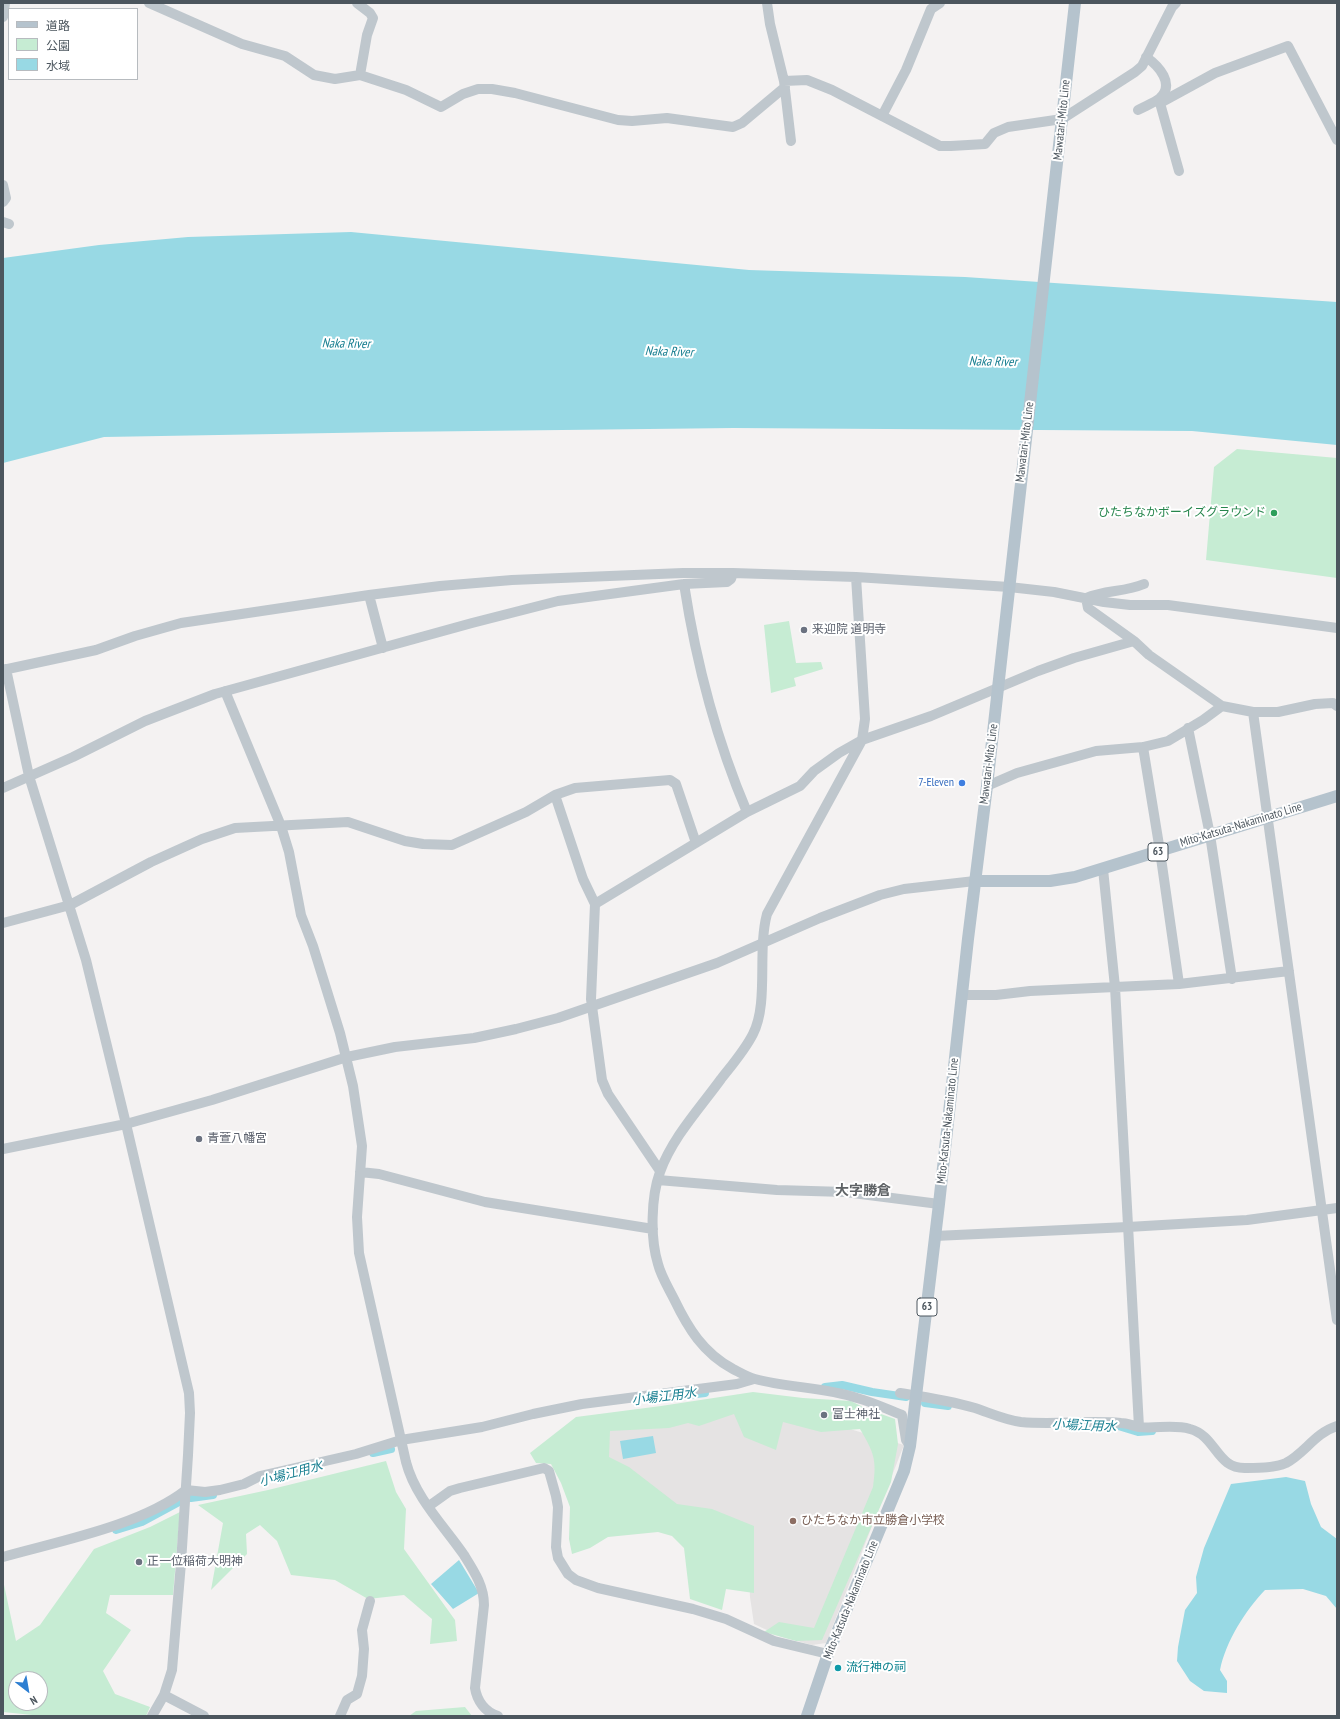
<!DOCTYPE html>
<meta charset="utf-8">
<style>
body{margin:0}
#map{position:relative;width:1340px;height:1719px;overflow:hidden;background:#f4f2f2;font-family:"PT Sans Narrow","Noto Sans JP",sans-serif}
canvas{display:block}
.frame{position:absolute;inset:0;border:4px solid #4c565e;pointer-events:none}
.legend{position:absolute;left:8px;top:8px;width:130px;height:72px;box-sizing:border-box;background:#fff;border:1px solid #b7bbbf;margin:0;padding:5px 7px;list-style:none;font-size:12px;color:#4c565e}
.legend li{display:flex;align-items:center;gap:8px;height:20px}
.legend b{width:20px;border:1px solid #b7bbbf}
.north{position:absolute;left:8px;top:1671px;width:40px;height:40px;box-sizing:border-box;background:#fff;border:1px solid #b7bbbf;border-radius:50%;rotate:149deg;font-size:11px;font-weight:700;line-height:16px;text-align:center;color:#4c565e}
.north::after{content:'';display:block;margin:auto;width:14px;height:18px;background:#2e7fd2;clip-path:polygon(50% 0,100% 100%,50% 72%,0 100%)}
</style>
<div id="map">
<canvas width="1340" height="1719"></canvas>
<div class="frame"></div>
<ul class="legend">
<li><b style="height:5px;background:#b5c3cd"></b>道路</li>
<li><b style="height:11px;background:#c6ecd3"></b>公園</li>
<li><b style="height:11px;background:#98d9e4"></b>水域</li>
</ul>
<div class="north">N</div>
</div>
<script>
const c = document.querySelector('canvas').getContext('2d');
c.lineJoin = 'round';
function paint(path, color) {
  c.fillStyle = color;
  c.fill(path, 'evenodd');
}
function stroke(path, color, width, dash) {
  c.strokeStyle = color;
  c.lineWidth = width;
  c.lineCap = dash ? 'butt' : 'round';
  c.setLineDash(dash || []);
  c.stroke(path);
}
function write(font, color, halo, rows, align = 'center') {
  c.font = font + ' "PT Sans Narrow","Noto Sans JP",sans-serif';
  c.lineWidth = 4;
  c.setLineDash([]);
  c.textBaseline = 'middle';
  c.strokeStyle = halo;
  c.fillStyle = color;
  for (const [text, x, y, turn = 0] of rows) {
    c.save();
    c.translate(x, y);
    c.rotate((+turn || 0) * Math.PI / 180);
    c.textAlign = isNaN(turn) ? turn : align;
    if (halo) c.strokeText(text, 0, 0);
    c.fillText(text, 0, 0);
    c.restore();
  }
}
paint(new Path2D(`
 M782 1409 904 1445 826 1643 812 1645 782 1637 754 1624 750 1597 747 1530 677 1512 605 1466 606 1417Z`), '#e5e3e3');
paint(new Path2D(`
 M1237 449 1337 458V578L1206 560 1214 467Z
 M789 621 796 663 821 662 823 669 794 678 796 686 771 693 764 625Z
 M753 1392 803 1398 851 1401 867 1409 895 1419 898 1444 891 1482 822 1640 796 1641 764 1632 779 1622 814 1628 873 1487C877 1459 874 1453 860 1429L821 1432 783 1422 776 1450 744 1437 734 1414 699 1426 688 1423 669 1428 610 1431 609 1457 629 1467 677 1504 712 1509 754 1526V1593L726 1589 722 1610 690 1599 684 1548 672 1536 658 1532 608 1537 590 1548 572 1554 569 1539 570 1507 561 1483 551 1464 536 1463 530 1453 576 1417 661 1406Z
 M386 1461 396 1492 406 1509 404 1549 455 1620 457 1641 430 1644 432 1619 404 1595 368 1599 335 1580 291 1575 277 1541 260 1525 246 1534 247 1554 211 1590 223 1523 198 1505 268 1490Z
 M180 1512 173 1595H110L106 1613 131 1630 103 1671 115 1694 150 1707 146 1716H42L3 1712V1580L16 1641 40 1625 94 1549 150 1527ZM16 1679H40V1703H16Z
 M465 1707 472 1716H409L416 1711Z`), '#c6ecd3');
paint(new Path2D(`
 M351 232 749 270 965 277 1337 302V445L1192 431 734 428 390 432 104 437 3 463V258L99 245 188 237Z
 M653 1436 656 1453 623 1459 620 1441Z
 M1286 1477 1305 1481 1311 1504 1321 1527 1337 1539V1609L1326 1596 1303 1589 1265 1590C1245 1611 1226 1641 1220 1670L1227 1681V1693L1204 1691 1190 1681 1177 1661 1178 1647 1185 1610 1197 1593 1196 1577 1204 1548 1231 1484Z
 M459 1560 479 1593 453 1609 431 1584Z`), '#98d9e4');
stroke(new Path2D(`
 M825 1387 842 1385 872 1392 906 1397
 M655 1399 705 1393
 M925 1403 948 1406
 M1115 1425 1138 1432 1152 1431
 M373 1453 391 1449
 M191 1498 213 1495
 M116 1530 142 1522 179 1502`), '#98d9e4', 8);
stroke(new Path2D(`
 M149 3 242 44 285 56 314 75 335 79 360 75 406 90 441 107 463 94 478 89H492L515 93 618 120 632 121 667 118 733 127 742 123 785 87
 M357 3 370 13 373 18 367 35 360 75
 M767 3 770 24 784 81 791 141
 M3 17 5 3
 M784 81 807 80 832 90 940 146H951L985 144 994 133 1008 127 1062 119 1135 72 1142 66 1172 7 1176 3
 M1138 110C1145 106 1154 103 1160 98 1175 84 1159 66 1146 57
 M882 116 906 70 931 9 940 3
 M1179 171 1160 103 1215 73 1288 46 1337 140
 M3 185 6 198 3 202
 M3 222 9 224
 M856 577 865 719 862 740 767 914C757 951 769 1003 753 1034 745 1050 732 1065 721 1079 700 1108 672 1138 660 1172 651 1197 650 1238 658 1264 661 1276 668 1287 674 1299 688 1328 703 1353 733 1369 739 1372 747 1377 755 1379 788 1388 824 1387 857 1398 872 1402 887 1409 902 1415L906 1440 910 1446
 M684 584C696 662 716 739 747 812
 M1144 584C1125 592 1105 590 1086 598L1088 608 1134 641 1149 655 1222 706 1253 712H1278L1315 704 1333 703 1337 706
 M369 595 383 648
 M6 669 29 776 86 960 126 1124 189 1393 190 1413 188 1455 181 1563 172 1670 164 1695 152 1716
 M3 670 96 650 135 636 181 623 369 595 440 586 512 580 683 573H733L856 577 1009 587 1054 592 1104 602 1130 605H1168L1337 628
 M225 691 281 826 289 852 301 915 313 946 340 1033 353 1086 362 1146 357 1217 359 1253 406 1462C415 1497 444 1526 464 1555 474 1571 484 1586 484 1605L475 1688C477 1701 485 1712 498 1716
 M1253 712 1337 1320
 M1188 728 1210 835 1232 979
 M1143 747 1160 851 1179 984
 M987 786 1017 773 1096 751 1143 747 1168 741 1203 720 1222 706
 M3 788 73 757 145 721 215 694 472 623 558 601 684 584 727 582 731 579 733 573
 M555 795 583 879 595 904 591 999 602 1080 608 1094 660 1171
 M1103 869 1115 987 1139 1427
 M595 904 747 812 800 786 814 771 839 753 862 740 931 716 1038 671 1074 658 1134 641
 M3 923 70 905 151 862 202 839 235 828 348 822 405 841 423 844 452 845 526 812 555 795 575 788 670 780 676 784 696 843
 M962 995H996L1030 991 1179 984 1289 971
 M3 1149 126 1124 212 1100 347 1057 395 1047 474 1038 516 1029 558 1018 717 963 820 918 880 895 904 889 975 881
 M360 1172 379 1174 485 1202 653 1229
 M658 1180 777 1190 845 1192 939 1204
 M935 1236 1128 1227 1247 1220 1337 1208
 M900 1393C925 1397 951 1401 975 1408 990 1413 1005 1420 1021 1422 1054 1425 1088 1420 1121 1423 1127 1423 1133 1426 1139 1427 1156 1429 1173 1424 1190 1429 1217 1436 1216 1470 1247 1468 1259 1468 1275 1468 1286 1463 1305 1453 1315 1433 1337 1426
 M429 1506 450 1491 460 1488 544 1468 549 1471 556 1496 558 1507 556 1547 558 1558 568 1574 576 1580 598 1588 693 1609 726 1619 774 1641 828 1654
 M3 1557C59 1541 140 1526 186 1490L205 1492 220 1490 244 1484 260 1476 356 1454 401 1440 482 1427 533 1414 582 1404 737 1384 754 1379
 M164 1695 204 1716
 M340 1716 347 1700 357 1694 362 1676 364 1649 362 1630 370 1601`), '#bfc7cd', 10);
stroke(new Path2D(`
 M975 881H1050L1075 877 1337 796
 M807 1716 828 1654 904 1471 910 1446 939 1204 968 939 987 786 1075 3`), '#b5c3cd', 12);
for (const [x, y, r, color] of [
 [1274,513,4,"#2e9e5b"],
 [804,630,4,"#6b7280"],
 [962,783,4,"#3f7fe0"],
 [199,1139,4,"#6b7280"],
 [824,1415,4,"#6b7280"],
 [793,1521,4,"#8d6e63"],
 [139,1562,4,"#6b7280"],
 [838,1668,4,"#0f9aa8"]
]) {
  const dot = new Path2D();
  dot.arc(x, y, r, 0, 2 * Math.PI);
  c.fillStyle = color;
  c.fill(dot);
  stroke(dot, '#fff', 1.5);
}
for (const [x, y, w] of [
 [1158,852,20],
 [927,1307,20]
]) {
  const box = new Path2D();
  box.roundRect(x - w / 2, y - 9, w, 18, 3);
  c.fillStyle = '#fff';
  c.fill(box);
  stroke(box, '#4c565e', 1);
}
write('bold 11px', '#4c565e', null, [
 ["63",1158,852],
 ["63",927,1307]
]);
write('12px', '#4c565e', '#fff', [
 ["Mawatari-Mito Line",1062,120,-84],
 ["Mawatari-Mito Line",1025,442,-83],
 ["Mawatari-Mito Line",989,764,-83],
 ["Mito-Katsuta-Nakaminato Line",1241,825,-17],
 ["Mito-Katsuta-Nakaminato Line",948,1121,-84],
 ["Mito-Katsuta-Nakaminato Line",851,1600,-68]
]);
write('12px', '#27864d', '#fff', [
 ["ひたちなかボーイズグラウンド",1266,513]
], 'right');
write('12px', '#5b616d', '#fff', [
 ["来迎院 道明寺",812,630],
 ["青萱八幡宮",207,1139],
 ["富士神社",832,1415],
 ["正一位稲荷大明神",147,1562]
], 'left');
write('12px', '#366cbe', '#fff', [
 ["7-Eleven",954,783]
], 'right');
write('12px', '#785e54', '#fff', [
 ["ひたちなか市立勝倉小学校",801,1521]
], 'left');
write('12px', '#0d838f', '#fff', [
 ["流行神の祠",846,1668]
], 'left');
write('italic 13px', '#1b8092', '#fff', [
 ["Naka River",346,344,1],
 ["Naka River",669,352,2],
 ["Naka River",993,362,1],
 ["小場江用水",664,1397,-7],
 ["小場江用水",1084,1426,2],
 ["小場江用水",291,1474,-15]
]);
write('bold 14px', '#5f6366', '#fff', [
 ["大字勝倉",863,1191]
]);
</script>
